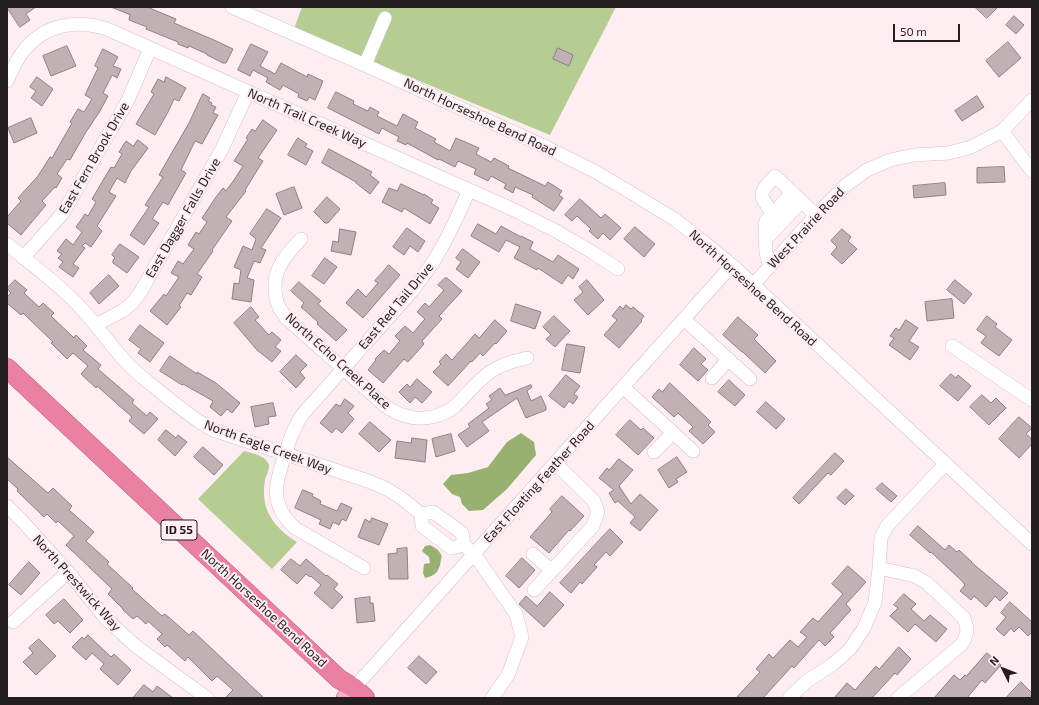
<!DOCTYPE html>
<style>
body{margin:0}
#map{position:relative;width:1039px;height:705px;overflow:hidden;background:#feedf1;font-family:"Exo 2",sans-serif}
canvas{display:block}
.frame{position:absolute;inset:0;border:8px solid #241e20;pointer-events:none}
.north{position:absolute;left:983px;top:649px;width:40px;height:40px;-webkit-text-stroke:3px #feedf1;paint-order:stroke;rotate:312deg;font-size:11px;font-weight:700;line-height:16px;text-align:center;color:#241e20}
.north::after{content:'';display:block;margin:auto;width:14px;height:18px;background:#241e20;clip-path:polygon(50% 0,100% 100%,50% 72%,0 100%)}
.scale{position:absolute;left:893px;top:24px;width:67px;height:18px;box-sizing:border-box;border:2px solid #241e20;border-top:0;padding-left:5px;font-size:12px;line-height:14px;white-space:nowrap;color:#241e20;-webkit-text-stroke:3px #feedf1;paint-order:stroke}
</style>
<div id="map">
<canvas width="1039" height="705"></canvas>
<div class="frame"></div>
<div class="north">N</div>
<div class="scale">50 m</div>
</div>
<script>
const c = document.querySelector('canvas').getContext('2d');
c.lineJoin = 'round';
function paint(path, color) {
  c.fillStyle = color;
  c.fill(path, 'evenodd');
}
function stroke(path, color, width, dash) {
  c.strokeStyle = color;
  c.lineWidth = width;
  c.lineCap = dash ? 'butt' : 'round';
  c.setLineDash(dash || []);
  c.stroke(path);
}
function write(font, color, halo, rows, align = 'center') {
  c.font = font + ' "Exo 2",sans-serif';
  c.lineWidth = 4;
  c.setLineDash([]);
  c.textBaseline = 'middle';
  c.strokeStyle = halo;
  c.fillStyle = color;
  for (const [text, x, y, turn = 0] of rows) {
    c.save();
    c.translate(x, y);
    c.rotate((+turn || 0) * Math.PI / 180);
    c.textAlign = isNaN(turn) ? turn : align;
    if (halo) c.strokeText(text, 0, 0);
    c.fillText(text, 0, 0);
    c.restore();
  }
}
paint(new Path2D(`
 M302 7H616L550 135 294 29Z
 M244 451C251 453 264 455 268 463 271 468 266 475 265 480 260 509 273 527 297 542L272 569 198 499Z`), '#b5cc92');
paint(new Path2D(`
 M521 433 534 442 536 455 507 489 483 510 469 511 462 504 460 497 452 494 443 484 451 475 468 473 488 467 507 442Z
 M430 545C433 547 438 549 440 553 442 556 442 556 441 559 440 570 436 576 425 578L423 573 424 564 430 563 429 557 424 553 422 551 425 546Z`), '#98b070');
const building = new Path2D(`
 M7 7H36L26 14 30 20 20 27Z
 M111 7H147L176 19 174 23 214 40 233 49 226 63H223L207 55V54L189 46 188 48 178 44V42L146 29 147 27 129 20 130 15Z
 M975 7H998L987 18Z
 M1014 16 1024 25 1016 34 1006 25Z
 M1008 42 1021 58 999 77 986 61Z
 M251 44 268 52 260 66 275 74 281 63 307 77 308 74 323 81 315 100 309 97 307 101 298 97 299 94 283 85 280 90 266 82 268 78 253 70 250 76 238 70Z
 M67 46 76 66 51 76 43 56Z
 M558 48 573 55 569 66 553 59Z
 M103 49 118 57 113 66 121 69 117 78 112 75 103 93 108 96 100 111 86 132 70 160 67 159 57 174 62 178 56 188 55 187 42 201 46 205 21 235 7 223V217L21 201 18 198 38 176 50 157 52 158 72 123 70 122 78 109 84 112 92 99 85 95 98 68 95 66Z
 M37 77 53 89 42 106 31 98 36 91 30 87Z
 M166 77 186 88 179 101 174 99 168 112 155 135 136 124 154 94 151 92 158 79 164 82Z
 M336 92 354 101 353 104 368 111 370 107 379 112 377 116 397 126 403 114 418 122 415 128 436 139 434 142 450 151 456 138 479 148 476 154 491 162 494 158 509 166 508 168 545 186 548 182 562 191 559 195 563 198 554 211 532 197 533 195 515 187 513 193 504 188 506 184 491 176 488 181 474 174 476 169 458 161 455 167 439 159 438 160 407 143 406 145 397 141 399 137 382 128 379 134 328 108Z
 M203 94 210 98 208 101 212 103 211 105 216 107 213 113 218 115 202 144 195 141 181 170 186 173 168 205 163 202 152 219 159 223 144 245 130 235 149 207 145 205 163 177 159 175 189 123Z
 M977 96 984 107 962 121 955 111Z
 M31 118 37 133 14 143 8 128Z
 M263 120 277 130 258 158 263 161 245 190 246 191 226 217 232 221 212 250 213 251 197 274 202 277 191 295 187 293 179 306 181 307 167 325 150 311 164 294 166 296 179 277 171 273 178 261 183 264 194 249 188 245 196 232 199 234 207 222 202 218 216 197 223 188 226 191 234 180 243 166 234 161 248 139 246 138 252 129 255 131Z
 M298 138 307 144 305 147 313 151 306 165 288 155Z
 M138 140 148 148 131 171 125 183 117 178 109 192 116 196 97 226 102 231 91 247 85 243 82 246 85 248 73 264 79 268 73 277 59 267 63 262 58 258 62 254 57 251 66 239 73 245 82 232 76 227 85 214 88 216 96 202 92 199 111 167 114 168 122 154 119 152 126 141 133 146Z
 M329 149 372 172 370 175 379 182 370 194 356 183V182L322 163Z
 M1004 167 1005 182 977 183V168Z
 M945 183 946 195 914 198 913 186Z
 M401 184 424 195V194L433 200 431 203 439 208 430 224 404 208 402 212 382 202 389 188 397 191Z
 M294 187 302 208 284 215 276 194Z
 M327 197 340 209 328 223H325L314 212Z
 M580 199 601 218 605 214 621 228 610 240 603 233 598 239 589 231 591 229 577 216 572 221 565 215Z
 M267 209 281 218 261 248 266 250 260 263 254 261 247 278 254 280 251 302 232 299 234 283 239 284 241 270 234 267 243 246 252 250 256 239 250 234Z
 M478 224 496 234 501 226 521 237V236L533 242 530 249 553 262 558 255 579 269 573 279 568 275 562 284 538 268 537 270 514 258 520 247 506 240 499 252 471 236Z
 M635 227 655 244 644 257 624 239Z
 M407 228 425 241 418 252 410 246 404 255 393 247Z
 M340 229 356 232 351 255 331 251 333 241 338 242Z
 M842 229 851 237 848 241 857 249 842 264 831 254 837 247 831 241Z
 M120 244 139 257 127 273 113 263V260L115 258 112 255Z
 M463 249 480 262 468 278 456 269 461 262 456 258Z
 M325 258 337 267 324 284 312 276Z
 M389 265 400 275 363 318 346 303 358 289 366 297 378 283 375 281Z
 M109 275 119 286 99 304 90 293Z
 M445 278H447L462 291 439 316 442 319 422 341 424 344 408 362 404 359 383 383 368 370 376 360 375 359 384 350 389 354 400 341 395 336 405 326 413 333 425 319 417 312 425 303 429 307 444 290 438 285Z
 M15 280 27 290 24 293 39 307 43 303 54 313 51 316 74 338 76 335 87 346 83 350 101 365 98 369 134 400 132 403 147 416 150 412 158 419 144 434 129 421 132 417 97 386 96 388 81 374 88 366 73 353 67 359 51 343 53 342 23 313 21 315 7 303V297L11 293 7 289Z
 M587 280 604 300 588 315 574 300 583 292 579 287Z
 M955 280 972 294 964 304 947 290Z
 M299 282 321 301 318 304 347 330 336 341 317 324 318 322 301 307 304 303 291 291Z
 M952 299 954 318 927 321 925 302Z
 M516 304 541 312 535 329 511 321Z
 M626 305 631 309 633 307 644 316 641 320 642 321 619 348 604 335 617 320 612 316 620 306 623 309Z
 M251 307 259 317 255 320 269 335 272 332 281 340 275 347 281 351 272 362 257 350 234 323Z
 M554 316 570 331 555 347 546 339 551 335 543 327Z
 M987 316 997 324 995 327 1012 340 999 356 981 343 986 336 977 330Z
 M738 317 758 335 754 339 776 361 765 373 743 352H742L723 335Z
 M495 320 507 331 496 344 495 343 483 356 480 353 472 362 471 361 448 386 433 372 441 364 439 362 446 354 452 360 475 334 479 338Z
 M906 320 918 328 909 341 919 347 910 360 889 345 894 338 890 336 896 328 899 330Z
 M140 325 164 343 150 362 138 353 141 349 129 340Z
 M567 344 585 347 580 373 562 370Z
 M694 348 706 359 701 364 708 370 698 381 680 365Z
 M296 355 307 365 300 372 305 378 296 388 280 372Z
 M170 356 197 374V372L216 383 240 403 232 413 227 409 221 416 210 407 213 401 183 384 182 385 160 371Z
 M951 374 956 378 958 375 971 386 958 401 940 386Z
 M566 375 580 386 574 394 578 397 573 404 569 401 564 408 549 396Z
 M417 379 432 392 422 403 415 397 410 403 399 392 407 384 410 387Z
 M729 380 745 395 735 406 718 392Z
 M670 383 711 422 708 425 715 432 703 444 689 431 693 427 678 413 674 417 652 397 659 389 662 392Z
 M531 385 532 387 527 391 531 401 541 396 546 407V410L526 418 517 398 482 422 489 431 467 447 458 435 470 427 468 424 489 408 486 404 492 400 489 396 500 388 505 395Z
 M982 395 991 403 996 398 1006 408 989 425 970 407Z
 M345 399 354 406 348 413 354 419 342 433 336 428 332 433 320 423 336 404 340 406Z
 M766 402 785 419 776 429 757 412Z
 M273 403 276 416 268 417 269 424 255 427 251 407Z
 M1019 417 1032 428 1026 434 1032 439V444L1019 458 999 439Z
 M630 420 641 430 643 428 654 438 638 455 616 435Z
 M370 422 391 440 379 452 359 434Z
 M166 430 176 438 178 435 187 442 175 456 158 440Z
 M451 434 455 451 436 457 432 439Z
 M412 438 427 440 425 462 395 458 397 441 411 443Z
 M203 447 223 465 214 475 194 457Z
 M835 453 844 461 831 475 828 473 799 504 793 498Z
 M7 457 48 493 53 488 72 506 69 510 94 532 86 541 109 562 107 564 133 588 132 589 162 616 165 614 189 635 193 631 264 698H225L233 690 217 676 212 681 188 657 185 661 167 645 165 647 157 639 162 634 148 621 146 624 137 616 133 619 123 610V609L108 594 112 589 66 545 74 536 58 521 56 523 47 514 44 517 17 491 18 489 7 479Z
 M677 457 687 472 676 479 678 482 669 488 658 470Z
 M619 459 633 470 619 486 631 504 640 494 658 510 640 531 630 523 635 517 618 501 615 503 609 493 614 490 599 478 607 468 609 470Z
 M882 483 897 496 891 502 876 489Z
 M846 489 854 496 845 505 837 498Z
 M303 490 313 494 312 496 321 501 320 504 337 511 341 503 352 508 346 521 342 519 339 525 333 522 330 529 319 524 321 520 295 508Z
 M562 496 584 516 570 531 569 530 549 553 530 537 552 512 550 509Z
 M372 518 388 524 379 545 358 537 365 519 370 522Z
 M918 526 945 550 949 545 957 552 959 550 972 562H971L1008 593 1000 601 995 596 986 607 974 596 971 600 960 591 965 585 962 581 931 552 930 553 910 535Z
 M610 529 623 542 610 556 606 552 594 565 597 567 582 584 580 582 571 593 560 583Z
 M407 548 408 579H389L388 554 397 553V549Z
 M522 558 535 570 519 588 506 576Z
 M291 559 300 566 306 559 326 576 327 575 338 584 334 589 343 597 332 609 314 593 321 585 311 576 310 577 306 574 297 584 281 570Z
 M29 562 40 573 21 595 9 585Z
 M848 566 866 582 846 604 851 610 830 633 834 637 825 646 819 640 794 668 792 666 763 698H736L760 672 756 669 769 654 773 658 790 640 798 647 807 637 800 632 813 618 818 622 843 594 832 584Z
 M550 592 564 605 544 627 519 604 526 596 537 606Z
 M904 594 916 604 911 609 924 621 930 615 947 629 936 642 915 624 908 632 890 616 898 608 894 605Z
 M370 597V603H373L375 621 357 623 355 599Z
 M64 599 83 620 70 633 58 621 54 624 46 615Z
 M1010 602 1032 622V632L1028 636 1019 627 1014 632 1011 628 1004 636 996 629 1006 617 1001 613Z
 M88 635 111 657 114 654 131 670 118 685 100 669 104 664 92 653 86 660 72 647 82 637 84 639Z
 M39 639 56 656 36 675 23 662 33 653 29 648Z
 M899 647 911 659 897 675 895 673 872 698H834L847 683 855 690 876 666 879 669Z
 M987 653 1001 665 985 683 982 680 967 698H934L954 675 960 680 965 675 966 676Z
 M419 656 437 672 426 684 408 668Z
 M1021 682 1032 693V698H1006Z
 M144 685 153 692 157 686 173 698H133Z`);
paint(building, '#c1b1b4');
stroke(building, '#8f8083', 1);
const minor = new Path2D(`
 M232 7 365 65 546 147 596 172 630 192 674 219 695 235 732 265 1032 544
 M365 65 385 18
 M7 81C12 70 17 58 25 49 46 24 77 19 107 29L512 209 556 231 592 252 618 269
 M1002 131 1032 171
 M773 213C757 193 759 194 775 176L816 215
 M301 239C288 253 275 266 275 286 275 293 276 301 279 307 281 311 284 314 286 318L384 405C391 410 398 414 406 416 422 421 442 417 455 406 467 395 477 381 490 372 502 364 514 361 527 358
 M766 239 801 202
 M7 244C32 265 59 284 81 308 97 325 110 345 126 362 136 373 147 381 158 390 176 405 193 419 213 430L368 481 385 488 400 497 421 514
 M23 258 62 214 67 206 127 102 150 49
 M770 267 766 253 765 224 766 221 792 193
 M753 285 816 215 845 186 867 170 890 160 914 155 949 153 971 147 1002 131 1032 100
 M684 319 750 379
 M96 325 124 310 132 303 140 293 222 149 248 92
 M952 346 1032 400
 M712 378 729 359
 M623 387 693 451
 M654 452 673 433
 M7 506 24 523 68 572 107 620 137 647 207 698
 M464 545 451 548 422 526 421 514 433 512 462 533 464 545 474 554 516 614 522 637 508 675 492 698
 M533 554 552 571
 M364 568 295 528C269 504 275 485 285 455 290 439 293 429 302 415L413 290C422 278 432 265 439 252 451 232 460 211 469 190
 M879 568 915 576 927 583 964 618C968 629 968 634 962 644L898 698
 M534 590 593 526 598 512 594 501 555 463
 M13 622 68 572
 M354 688 732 265
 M789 698 807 681 833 664 850 649 864 628 875 602 879 568 881 538 887 526 945 464`);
const major = new Path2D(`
 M345 698 354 688`);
const highway = new Path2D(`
 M7 368 339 679 354 688 365 698`);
stroke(minor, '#d3c2c6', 14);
stroke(major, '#a55e73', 18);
stroke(highway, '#a55e73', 20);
stroke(minor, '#fff', 13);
stroke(major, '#f3b3c6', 17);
stroke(highway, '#eb81a0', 19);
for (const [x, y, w] of [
 [179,530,36]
]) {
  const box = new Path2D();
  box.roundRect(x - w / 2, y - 10, w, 20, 3);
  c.fillStyle = '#feedf1';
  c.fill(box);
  stroke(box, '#241e20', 1);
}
write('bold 12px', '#241e20', null, [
 ["ID 55",179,530]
]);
write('13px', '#241e20', '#feedf1', [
 ["North Horseshoe Bend Road",480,117,25],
 ["North Trail Creek Way",307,118,24],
 ["East Fern Brook Drive",94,158,-60],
 ["East Dagger Falls Drive",183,218,-60],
 ["West Prairie Road",806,228,-47],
 ["North Horseshoe Bend Road",753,288,42],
 ["East Red Tail Drive",396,306,-50],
 ["North Echo Creek Place",338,361,42],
 ["North Eagle Creek Way",268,447,20],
 ["East Floating Feather Road",539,482,-48],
 ["North Prestwick Way",77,583,48],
 ["North Horseshoe Bend Road",264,608,43]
]);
</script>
